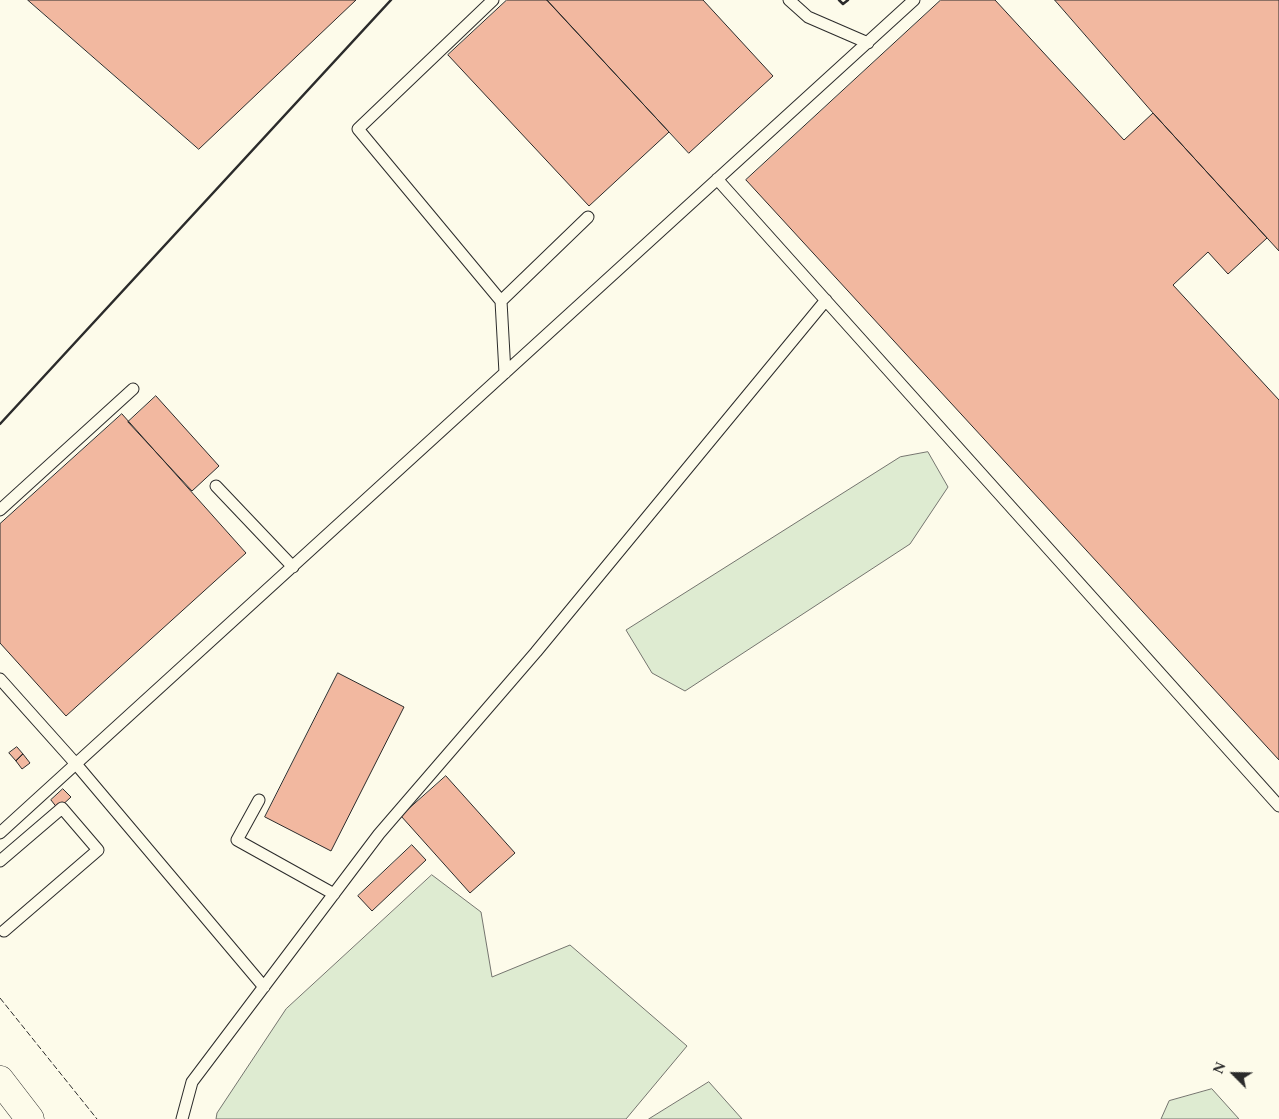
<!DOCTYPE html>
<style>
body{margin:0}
#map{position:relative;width:1279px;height:1119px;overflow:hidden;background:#fdfbea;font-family:Spectral,serif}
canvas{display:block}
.north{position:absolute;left:1209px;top:1049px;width:50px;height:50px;-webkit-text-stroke:4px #fdfbea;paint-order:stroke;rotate:293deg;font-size:14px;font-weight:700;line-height:20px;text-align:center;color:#2b2b2b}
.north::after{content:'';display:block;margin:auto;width:18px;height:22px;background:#2b2b2b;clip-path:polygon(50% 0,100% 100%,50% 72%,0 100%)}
</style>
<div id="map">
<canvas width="1279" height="1119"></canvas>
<div class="north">N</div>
</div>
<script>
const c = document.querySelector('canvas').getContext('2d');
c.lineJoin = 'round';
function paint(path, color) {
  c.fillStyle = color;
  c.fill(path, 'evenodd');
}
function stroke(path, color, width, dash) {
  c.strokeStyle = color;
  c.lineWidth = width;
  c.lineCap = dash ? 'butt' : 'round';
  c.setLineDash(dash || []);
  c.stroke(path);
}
const green = new Path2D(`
 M928 452 948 487 910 544 685 691 652 673 626 630 900 457Z
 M432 875 481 912 492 977 570 945 687 1046 626 1119H216L217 1113 286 1009Z
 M709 1082 742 1119H649Z
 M1212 1089 1239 1119H1161L1169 1101Z`);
paint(green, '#deebd1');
stroke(green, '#74746e', 1);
const building = new Path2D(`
 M28 0H356L199 149Z
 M507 0H547L669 132 589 206 448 55Z
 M547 0H703L773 76 689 153Z
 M941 0H995L1124 140 1153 113 1267 238 1228 274 1208 252 1173 285 1279 400V760L746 180Z
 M1055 0H1279V251L1153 113Z
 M156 396 219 466 192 491 128 422Z
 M122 414 246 553 66 716 0 643V524Z
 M338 673 404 707 331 851 265 817Z
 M17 747 23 754 16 761 9 753Z
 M23 754 30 763 22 769 16 761Z
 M446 776 515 853 470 893 401 816Z
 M63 789 71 797 58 809 51 800Z
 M412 845 426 860 372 911 358 896Z`);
paint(building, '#f2b8a0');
stroke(building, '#2b2b2b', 1);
const service = new Path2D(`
 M493 0 358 129 501 301
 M789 0 808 17 868 43
 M717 179 1279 806
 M505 373 501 301 588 217
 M216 486 293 567
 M0 510 133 389
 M0 679 76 764 264 987
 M259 800 237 840 334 894
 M0 833 914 0
 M0 861 62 808 98 850 4 931
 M182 1119 192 1082 379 834 536 652 826 300`);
const secondary = new Path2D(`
 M0 1080 30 1119`);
stroke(service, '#2b2b2b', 13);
stroke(secondary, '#2b2b2b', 29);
stroke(service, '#fdfbea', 11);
stroke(secondary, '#fdfbea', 28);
stroke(new Path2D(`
 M839 0 843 4 848 0
 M0 424 391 0
 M0 998 97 1119`), '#2b2b2b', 1, [6, 2.5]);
stroke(new Path2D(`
 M839 0 843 4 848 0
 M0 424 391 0`), '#2b2b2b', 2.5);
</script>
